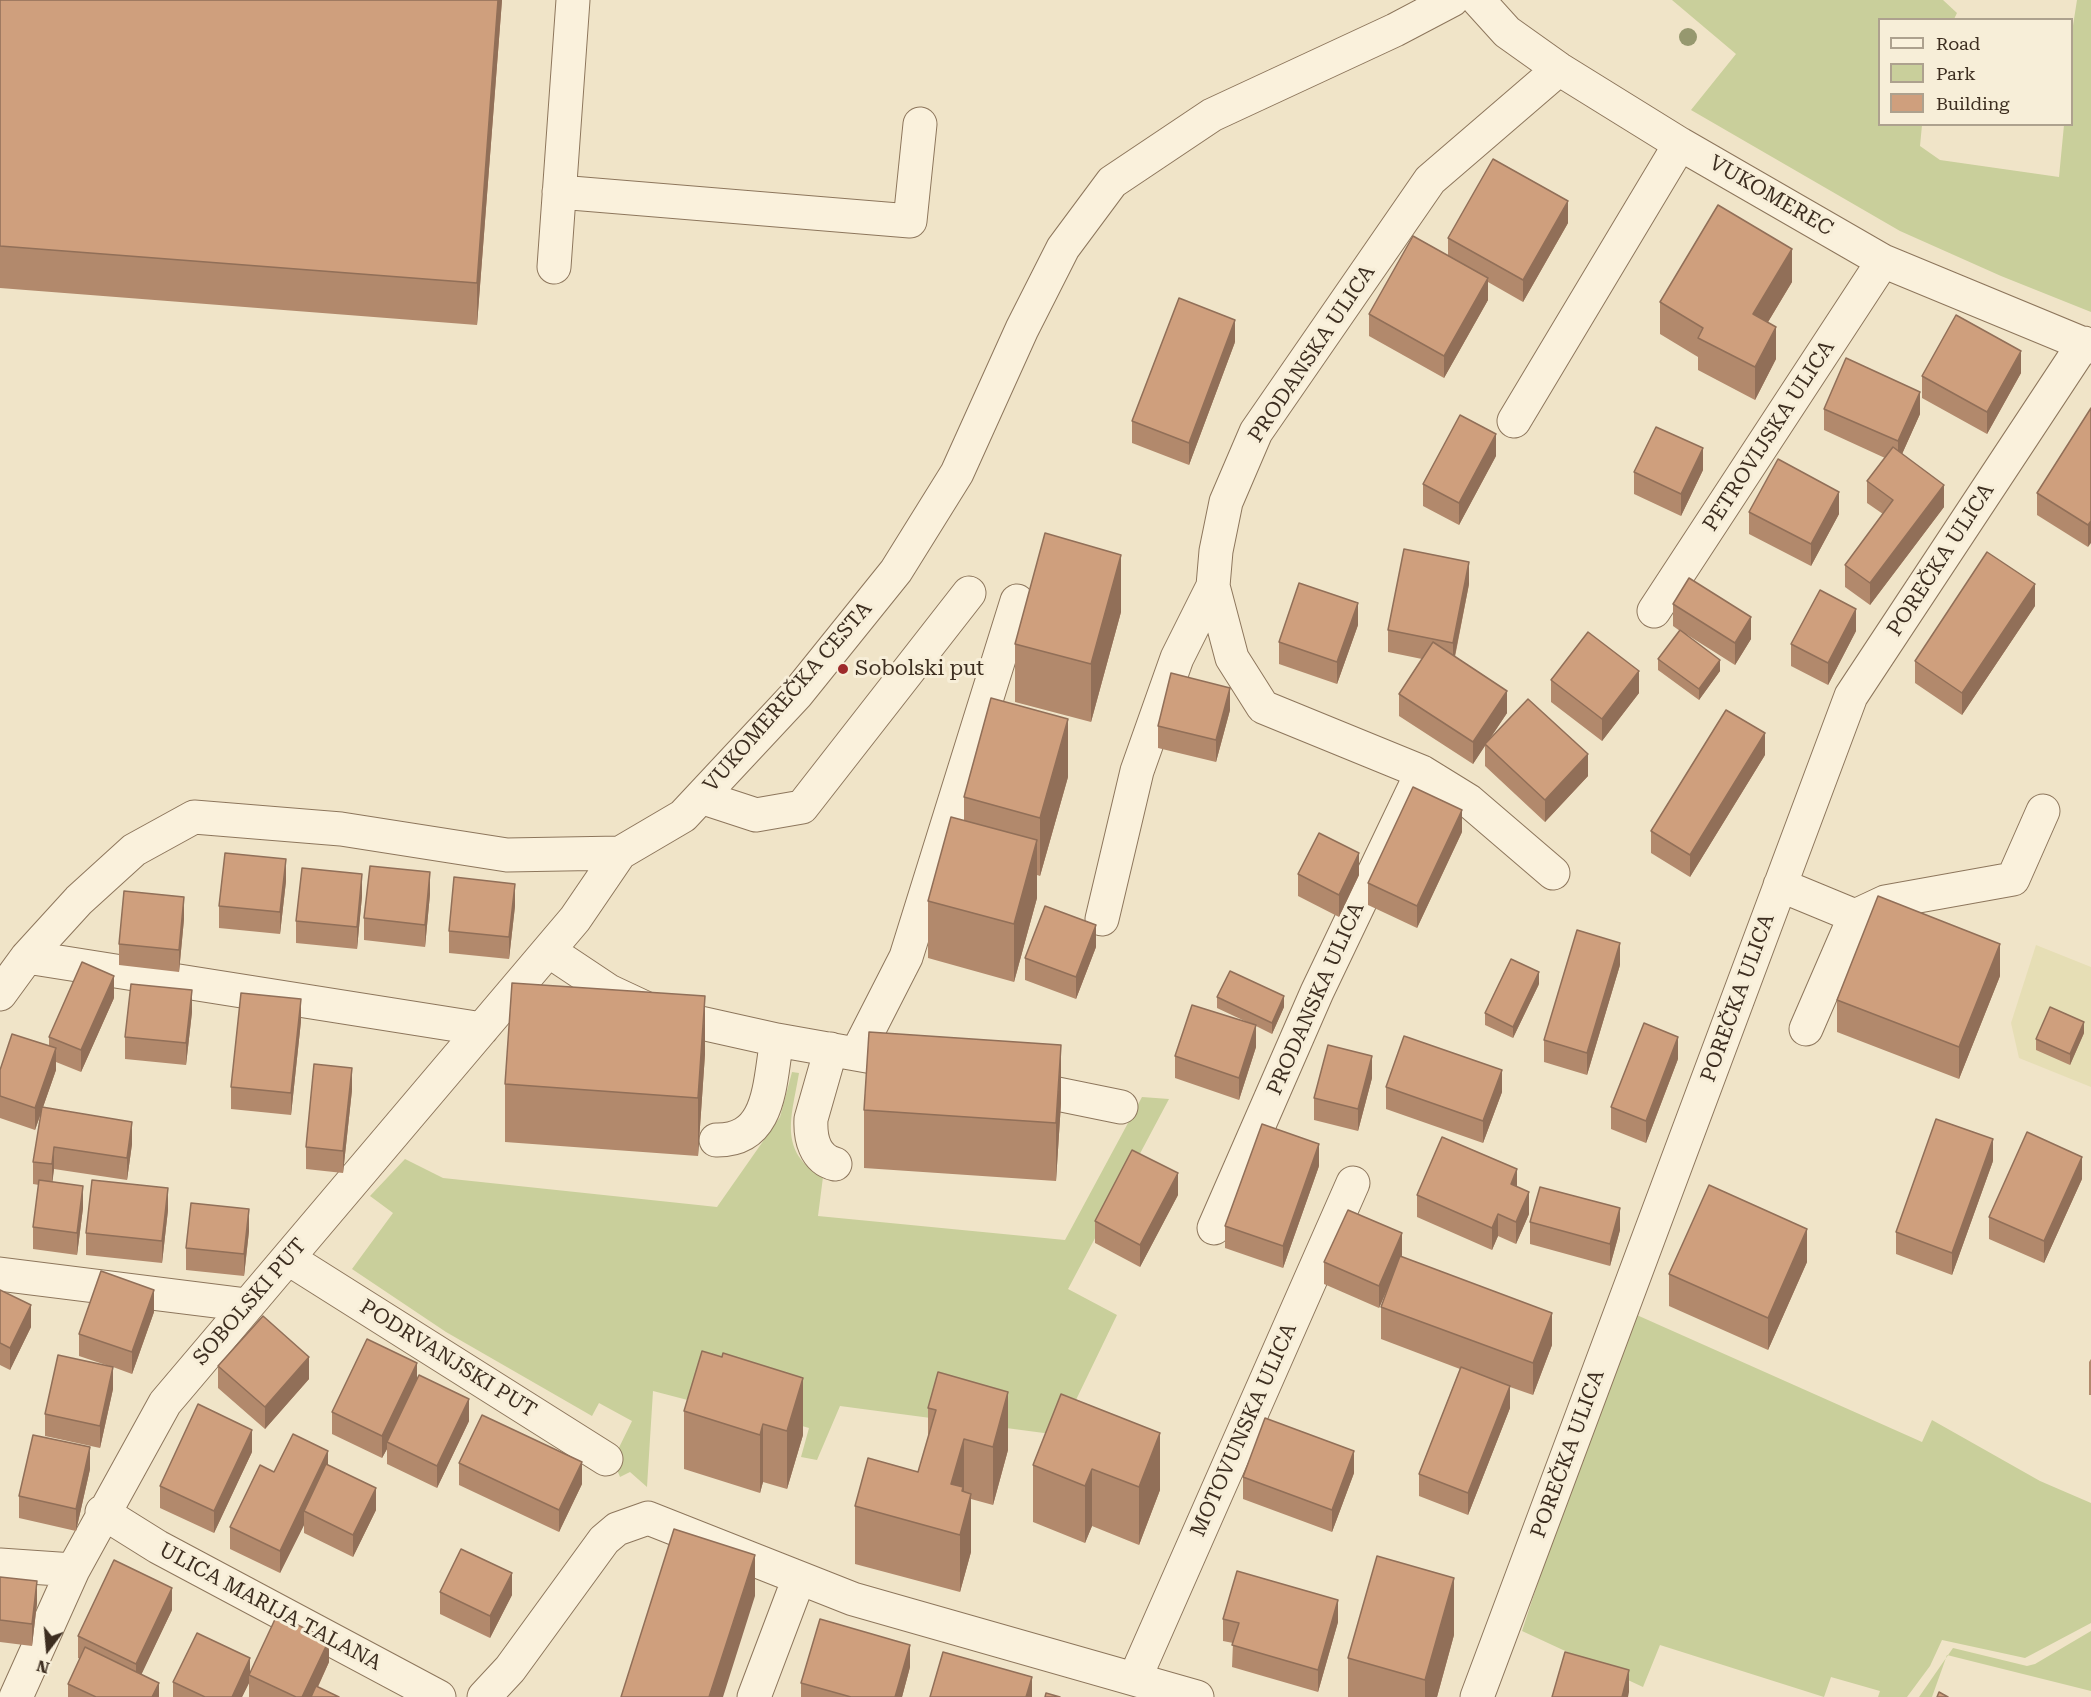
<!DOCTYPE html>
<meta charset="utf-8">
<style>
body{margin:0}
#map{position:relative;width:2091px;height:1697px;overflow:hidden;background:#f0e4c8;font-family:"Roboto Serif",serif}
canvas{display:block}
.legend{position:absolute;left:1878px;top:18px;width:195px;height:108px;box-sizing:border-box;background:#f7eed8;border:2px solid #ada18e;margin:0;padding:8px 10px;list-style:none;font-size:18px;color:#3d2e20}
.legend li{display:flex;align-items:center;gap:12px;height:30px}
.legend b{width:30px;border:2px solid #ada18e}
.north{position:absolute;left:18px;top:1619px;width:60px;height:60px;-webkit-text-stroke:4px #f7eed8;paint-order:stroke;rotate:196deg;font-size:16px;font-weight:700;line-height:24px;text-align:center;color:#3d2e20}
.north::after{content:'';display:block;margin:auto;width:21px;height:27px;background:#3d2e20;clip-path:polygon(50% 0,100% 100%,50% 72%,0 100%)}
</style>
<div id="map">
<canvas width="2091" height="1697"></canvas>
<ul class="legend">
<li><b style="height:8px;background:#faf1dc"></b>Road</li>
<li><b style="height:16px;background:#c9cf9b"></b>Park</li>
<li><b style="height:16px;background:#cf9f7d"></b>Building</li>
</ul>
<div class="north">N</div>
</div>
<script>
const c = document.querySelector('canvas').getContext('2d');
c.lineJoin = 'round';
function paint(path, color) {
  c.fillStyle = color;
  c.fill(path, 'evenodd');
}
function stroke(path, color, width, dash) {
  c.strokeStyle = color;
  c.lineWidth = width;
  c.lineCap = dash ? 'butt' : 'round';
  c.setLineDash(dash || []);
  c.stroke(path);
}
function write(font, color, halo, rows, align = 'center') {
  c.font = font + ' "Roboto Serif",serif';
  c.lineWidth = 6;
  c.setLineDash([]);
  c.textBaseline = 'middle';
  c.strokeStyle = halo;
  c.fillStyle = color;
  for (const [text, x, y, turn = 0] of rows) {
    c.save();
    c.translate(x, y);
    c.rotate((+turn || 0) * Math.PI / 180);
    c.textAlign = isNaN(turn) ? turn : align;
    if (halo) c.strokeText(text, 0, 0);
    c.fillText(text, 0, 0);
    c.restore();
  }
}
paint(new Path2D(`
 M2036 945 2091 967V1087L2019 1058 2011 1023Z`), '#e6deb5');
paint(new Path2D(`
 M1672 0H1943L1957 13 1954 19 1880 20V124L1922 125 1920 146 1940 160 2059 177 2064 125 2072 124V32L2077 0H2091V312L2001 276 1900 231 1691 110 1736 54Z
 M792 1072 799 1073C792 1116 777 1152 823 1177L818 1216 1065 1240 1142 1097 1169 1099 1068 1289 1117 1315 1059 1435 840 1406 817 1460 801 1457 809 1428 723 1403 703 1404 653 1391 647 1487 630 1472 620 1477 618 1472 609 1468 632 1421 599 1403 592 1416 446 1332 352 1269 393 1213 370 1196 405 1159 443 1178 717 1207 780 1117Z
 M1630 1312 1922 1442 1932 1420 2040 1481 2091 1503V1623L2025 1658 1942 1640 1930 1666 1907 1697H1878L1880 1691 1831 1677 1824 1697 1660 1645 1643 1687 1522 1631 1593 1415Z
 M2091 1631V1691L1947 1655 1932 1697H1919L1953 1648 2027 1666 2035 1664Z`), '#c9cf9b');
const minor = new Path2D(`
 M1478 0 1507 32 1559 69 1680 144 1883 261 2091 347
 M559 192 910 221 920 124
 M554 267 573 0
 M1514 421 1680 144
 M1654 611 1883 261
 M1422 772 1469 801 1553 873
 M701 797 756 815 802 807 969 593
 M1780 885 1855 916 1806 1029
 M1855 916 1885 902 2013 879 2043 811
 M1102 919 1137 771 1177 658 1213 586
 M549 951 609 991 656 1013 777 1040 912 1064
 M27 957 482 1029
 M0 994 27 957 79 900 134 850 194 817 341 829 507 855 620 853 683 816 797 694 896 571 957 473 1022 329 1063 248 1112 182 1212 115 1395 30 1452 0
 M831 1049 811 1119C810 1138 815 1159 835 1164
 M857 1053 906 957 1017 601
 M1018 1086 1121 1107
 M716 1140C772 1141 769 1082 777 1040
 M1214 1228 1317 992 1422 772 1263 707 1232 658 1213 586 1216 551 1226 502 1256 432 1430 180 1559 69
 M289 1259 606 1459
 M0 1274 247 1305
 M102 1512 158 1547 439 1697
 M0 1565 73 1570
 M1135 1678 1353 1183
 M16 1697 73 1570 165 1403 575 919 620 853
 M484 1697 510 1669 604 1540 617 1529 648 1518 853 1599 1197 1697
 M754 1697 799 1578
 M1477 1697 1851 696 2084 343`);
stroke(minor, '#8d765c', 35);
stroke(minor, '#faf1dc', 33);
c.fillStyle = '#96986f';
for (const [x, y] of [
 [1688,37]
]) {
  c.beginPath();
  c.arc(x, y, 9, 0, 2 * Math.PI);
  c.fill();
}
paint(new Path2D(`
 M0 0H502L477 325 0 288Z
 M1568 223 1523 302 1488 282V300L1444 378 1369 336V314L1448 256V238Z
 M1792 282 1768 322 1776 359 1755 400 1698 370V357L1660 334V302Z
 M1235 342 1189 465 1132 443V421Z
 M2021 373 1987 434 1922 398V376Z
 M2091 408 2088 547 2037 515V493Z
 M1824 409 1920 414 1902 454 1944 507 1870 605 1845 587V565L1883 514 1867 503V481L1885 458 1824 430Z
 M1496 456 1459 525 1423 506V484Z
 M1703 470 1681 516 1634 494V472Z
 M1749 512 1839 514 1811 566 1749 534Z
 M1469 584 1455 657 1507 713 1487 743 1588 776 1545 822 1485 766V745L1473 764 1399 716V694L1422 659 1388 652V630Z
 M1673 604 1751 639 1735 665 1686 634 1720 671 1699 700 1658 670V659L1680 631 1673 626Z
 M2035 606 1962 715 1915 683V661Z
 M1121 612 1091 722 1015 702V644Z
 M1358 625 1337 684 1279 664V642Z
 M1856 631 1828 685 1791 666V644Z
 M1551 680 1639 693 1602 741 1551 702Z
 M1230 710 1216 762 1158 748V726Z
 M1765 755 1690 877 1651 853V831Z
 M1068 777 1040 876 1037 875V898L1014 982 928 958V901L964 821V797Z
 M1462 832 1417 928 1368 905V883Z
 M1298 874 1359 875 1339 917 1298 896Z
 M286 881 280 934 219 928V906Z
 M430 894 425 947 364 940V918Z
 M362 896 357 949 296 943V921Z
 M515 906 509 959 449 953V931Z
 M184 919 179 972 119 965V944Z
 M1096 947 1076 999 1025 980V958Z
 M1620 965 1587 1075 1544 1062V1040Z
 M2000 976 1959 1079 1837 1032V1000Z
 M1539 984 1513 1038 1485 1025V1013Z
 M1217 997 1284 1007 1272 1034 1256 1026V1047L1239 1100 1175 1078V1056L1249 1023 1217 1008Z
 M114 998 81 1072 56 1062V1070L43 1107 132 1144 127 1180 54 1169 52 1182 83 1208 77 1255 33 1249V1227L39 1185 33 1184V1162L41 1113 35 1130 0 1118V1070L49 1046V1037Z
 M192 1012 186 1065 125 1059V1037Z
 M301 1021 291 1115 231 1109V1087Z
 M2084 1033 2070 1065 2036 1050V1039Z
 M705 1054 698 1156 505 1142V1084Z
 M1678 1059 1646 1143 1611 1129V1107Z
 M1372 1078 1358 1131 1314 1120V1098Z
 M1386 1087 1502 1092 1483 1143 1386 1109Z
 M352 1090 343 1173 306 1169V1147Z
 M1061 1103 1056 1181 864 1168V1110Z
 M1993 1161 1952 1275 1896 1254V1232Z
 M1319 1166 1283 1268 1225 1248V1226Z
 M2082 1179 2044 1263 1989 1239V1217Z
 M1517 1187 1529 1214 1516 1244 1498 1236 1492 1250 1417 1217V1195Z
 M1178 1195 1140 1267 1095 1243V1221Z
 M168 1210 162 1263 86 1255V1233Z
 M1530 1222 1620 1230 1610 1266 1530 1244Z
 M249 1231 244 1276 186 1270V1248Z
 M1402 1255V1257L1552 1345 1533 1395 1510 1387V1408L1468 1515 1419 1496V1474L1460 1369 1381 1339V1307L1389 1286 1379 1308 1324 1284V1262Z
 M1807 1262 1768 1350 1669 1306V1274Z
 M0 1290 31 1327 10 1370 0 1365Z
 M154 1312 132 1374 113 1367V1389L100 1448 45 1436V1414L109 1366 79 1356V1334Z
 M722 1357 803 1435 787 1489 763 1482 760 1493 684 1469V1411Z
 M2091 1359V1395H2089V1362Z
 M218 1366 309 1379 265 1429 218 1388Z
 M938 1372 1008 1450 993 1505 971 1499V1552L960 1592 855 1564V1506L918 1472 928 1439V1408Z
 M417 1378 469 1421 437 1488 387 1464V1449L382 1458 332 1434V1412Z
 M1061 1394 1160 1490 1139 1545 1092 1526 1085 1543 1033 1522V1465Z
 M252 1452 214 1533 160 1508V1486Z
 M459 1463 582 1484 559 1532 459 1485Z
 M90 1469 76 1531 19 1518V1496Z
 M274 1472 376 1510 353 1557 304 1533V1525L280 1573 230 1549V1527Z
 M1354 1473 1332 1532 1243 1499V1477Z
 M0 1577 37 1603 32 1646 0 1642Z
 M440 1592 512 1595 490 1638 440 1614Z
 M172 1610 141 1674 159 1697H68V1684L80 1659 78 1658V1636Z
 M1223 1619 1338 1622 1318 1692 1232 1667 1233 1643 1223 1641Z
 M1454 1635 1437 1697H1348V1658Z
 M329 1662 318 1687 339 1697H249V1683L242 1697H173V1682Z
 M910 1667 902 1697H801V1683Z`), '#b2896c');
paint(new Path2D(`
 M498 0H502L477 325V283Z
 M1568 201V223L1523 302V280Z
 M1792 249V282L1753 347V314Z
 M1488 278V300L1444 378V356Z
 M1235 320V342L1189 465V443Z
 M1776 327V359L1755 400V367Z
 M2021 351V373L1987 434V412Z
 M1920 392V414L1898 463V441Z
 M1496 434V456L1459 525V503Z
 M1703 448V470L1681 516V494Z
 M1944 485V507L1870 605V583Z
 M1839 492V514L1811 566V544Z
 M2091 521V543L2088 547V525Z
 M1121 555V612L1091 722V664Z
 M1469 562V584L1453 665V643Z
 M2035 584V606L1962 715V693Z
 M1358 603V625L1337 684V662Z
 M1856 609V631L1828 685V663Z
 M1751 617V639L1735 665V643Z
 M1720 660V671L1699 700V689Z
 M1639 671V693L1602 741V719Z
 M1230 688V710L1216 762V740Z
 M1507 691V713L1473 764V742Z
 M1068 719V777L1040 876V818Z
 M1765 733V755L1690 877V855Z
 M1588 754V776L1545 822V800Z
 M1462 810V832L1417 928V906Z
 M1037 840V898L1014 982V924Z
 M1359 853V875L1339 917V895Z
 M286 859V881L280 934V912Z
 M430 872V894L425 947V925Z
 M362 874V896L357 949V927Z
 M515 884V906L509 959V937Z
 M184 897V919L179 972V950Z
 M1096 925V947L1076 999V977Z
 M1620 943V965L1587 1075V1053Z
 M2000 944V976L1959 1079V1047Z
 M1539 972V984L1513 1038V1027Z
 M114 976V998L81 1072V1050Z
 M192 990V1012L186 1065V1043Z
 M705 996V1054L698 1156V1098Z
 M1284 996V1007L1272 1034V1023Z
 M301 999V1021L291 1115V1093Z
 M2084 1022V1033L2070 1065V1054Z
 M1256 1025V1047L1239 1100V1078Z
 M1678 1037V1059L1646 1143V1121Z
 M1061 1045V1103L1056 1181V1123Z
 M56 1048V1070L35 1130V1108Z
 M1372 1056V1078L1358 1131V1109Z
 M352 1068V1090L343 1173V1151Z
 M1502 1070V1092L1483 1143V1121Z
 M132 1122V1144L127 1180V1158Z
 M1993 1139V1161L1952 1275V1253Z
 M1319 1144V1166L1283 1268V1246Z
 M54 1147V1169L52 1186V1164Z
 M2082 1157V1179L2044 1263V1241Z
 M1517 1169V1191L1511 1184Z
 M1178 1173V1195L1140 1267V1245Z
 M83 1186V1208L77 1255V1233Z
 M168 1188V1210L162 1263V1241Z
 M1529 1192V1214L1516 1244V1222Z
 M1620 1208V1230L1610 1266V1244Z
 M249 1209V1231L244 1276V1254Z
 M1498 1214V1236L1492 1250V1228Z
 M1807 1229V1262L1768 1350V1318Z
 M1402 1233V1255L1379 1308V1286Z
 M154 1290V1312L132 1374V1352Z
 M31 1305V1327L10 1370V1348Z
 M1552 1313V1345L1533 1395V1363Z
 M309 1357V1379L265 1429V1407Z
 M417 1363V1385L387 1442V1449L382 1458V1436Z
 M113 1367V1389L100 1448V1426Z
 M803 1378V1435L787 1489V1431Z
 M1510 1386V1408L1468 1515V1493Z
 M1008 1392V1450L993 1505V1447Z
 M469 1399V1421L437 1488V1466Z
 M763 1424V1482L760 1493V1435Z
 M252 1430V1452L214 1533V1511Z
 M1160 1433V1490L1139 1545V1487Z
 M964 1439V1497L971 1494V1552L960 1592V1535L951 1484Z
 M90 1447V1469L76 1531V1509Z
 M328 1451V1473L304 1511V1525L280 1573V1551Z
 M1354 1451V1473L1332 1532V1510Z
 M582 1462V1484L559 1532V1510Z
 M1092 1469V1526L1085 1543V1486Z
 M376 1488V1510L353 1557V1535Z
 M755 1555V1596L723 1697H709Z
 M512 1573V1595L490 1638V1616Z
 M1454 1578V1635L1437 1697H1425V1680Z
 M37 1581V1603L32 1646V1624Z
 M172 1588V1610L136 1686V1664Z
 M1338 1600V1622L1318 1692V1670Z
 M329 1640V1662L313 1697H302Z
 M910 1645V1667L902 1697H895Z
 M250 1658V1676L249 1675V1683L242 1697H232Z
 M1629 1670V1692L1628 1697H1622Z
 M1032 1677V1697H1026Z
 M159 1683V1697H152Z`), '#916f58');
const building = new Path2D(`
 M0 0H498L477 283 0 246Z
 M1493 159 1568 201 1523 280 1448 238Z
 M1718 205 1792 249 1753 314 1776 327 1755 367 1698 338 1703 328 1660 302Z
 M1413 236 1488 278 1444 356 1369 314Z
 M1179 298 1235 320 1189 443 1132 421Z
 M1956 315 2021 351 1987 412 1922 376Z
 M1846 358 1920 392 1898 441 1824 409Z
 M2091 408V521L2088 525 2037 493Z
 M1460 415 1496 434 1459 503 1423 484Z
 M1656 427 1703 448 1681 494 1634 472Z
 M1893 447 1944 485 1870 583 1845 565 1893 500 1867 481Z
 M1778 459 1839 492 1811 544 1749 512Z
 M1045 533 1121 555 1091 664 1015 644Z
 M1404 549 1469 562 1453 643 1388 630Z
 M1987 552 2035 584 1962 693 1915 661Z
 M1689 578 1751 617 1735 643 1673 604Z
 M1299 583 1358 603 1337 662 1279 642Z
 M1820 590 1856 609 1828 663 1791 644Z
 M1680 630 1720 660 1699 689 1658 659Z
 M1588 632 1639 671 1602 719 1551 680Z
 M1433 642 1507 691 1473 742 1399 694Z
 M1171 673 1230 688 1216 740 1158 726Z
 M991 698 1068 719 1040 818 964 797Z
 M1528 699 1588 754 1545 800 1485 744Z
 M1726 710 1765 733 1690 855 1651 831Z
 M1413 787 1462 810 1417 906 1368 883Z
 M951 817 1037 840 1014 924 928 901Z
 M1319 833 1359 853 1339 895 1298 874Z
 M225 853 286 859 280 912 219 906Z
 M370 866 430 872 425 925 364 918Z
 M302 868 362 874 357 927 296 921Z
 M454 877 515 884 509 937 449 931Z
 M124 891 184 897 179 950 119 944Z
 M1878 896 2000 944 1959 1047 1837 1000Z
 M1045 906 1096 925 1076 977 1025 958Z
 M1577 930 1620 943 1587 1053 1544 1040Z
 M1511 959 1539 972 1513 1027 1485 1013Z
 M82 962 114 976 81 1050 49 1037Z
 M1230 971 1284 996 1272 1023 1217 997Z
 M512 983 705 996 698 1098 505 1084Z
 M131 984 192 990 186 1043 125 1037Z
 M241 993 301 999 291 1093 231 1087Z
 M1192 1005 1256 1025 1239 1078 1175 1056Z
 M2050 1007 2084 1022 2070 1054 2036 1039Z
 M1644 1023 1678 1037 1646 1121 1611 1107Z
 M869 1032 1061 1045 1056 1123 864 1110Z
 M12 1034 56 1048 35 1108 0 1096V1070Z
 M1404 1036 1502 1070 1483 1121 1386 1087Z
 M1328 1045 1372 1056 1358 1109 1314 1098Z
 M314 1064 352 1068 343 1151 306 1147Z
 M42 1107 132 1122 127 1158 54 1147 52 1164 33 1162Z
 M1936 1119 1993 1139 1952 1253 1896 1232Z
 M1262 1124 1319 1144 1283 1246 1225 1226Z
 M2027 1132 2082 1157 2044 1241 1989 1217Z
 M1442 1137 1517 1169 1511 1184 1529 1192 1516 1222 1498 1214 1492 1228 1417 1195Z
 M1132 1150 1178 1173 1140 1245 1095 1221Z
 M39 1180 83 1186 77 1233 33 1227Z
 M92 1180 168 1188 162 1241 86 1233Z
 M1709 1185 1807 1229 1768 1318 1669 1274Z
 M1540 1187 1620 1208 1610 1244 1530 1222Z
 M191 1203 249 1209 244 1254 186 1248Z
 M1348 1210 1402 1233 1379 1286 1324 1262Z
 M1400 1256 1552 1313 1533 1363 1381 1307Z
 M101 1271 154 1290 132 1352 79 1334Z
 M0 1290 31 1305 10 1348 0 1343Z
 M263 1316 309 1357 265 1407 218 1366Z
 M367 1339 417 1363 382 1436 332 1412Z
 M702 1351 722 1357 723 1353 803 1378 787 1431 763 1424 760 1435 684 1411Z
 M58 1355 113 1367 100 1426 45 1414Z
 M1461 1367 1510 1386 1468 1493 1419 1474Z
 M938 1372 1008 1392 993 1447 964 1439 951 1484 963 1487 962 1491 971 1494 960 1535 855 1506 868 1458 918 1472 936 1410 928 1408Z
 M419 1375 469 1399 437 1466 387 1442Z
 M1061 1394 1160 1433 1139 1487 1092 1469 1085 1486 1033 1465Z
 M198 1404 252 1430 214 1511 160 1486Z
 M482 1415 582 1462 559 1510 459 1463Z
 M1265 1418 1354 1451 1332 1510 1243 1477Z
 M293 1434 328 1451 280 1551 230 1527 260 1465 274 1472Z
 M33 1435 90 1447 76 1509 19 1496Z
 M326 1464 376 1488 353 1535 304 1511Z
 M674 1529 755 1555 709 1697H621Z
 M461 1549 512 1573 490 1616 440 1592Z
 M1377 1556 1454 1578 1425 1680 1348 1658Z
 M114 1560 172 1588 136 1664 78 1636Z
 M1237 1571 1338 1600 1318 1670 1232 1645 1239 1623 1223 1619Z
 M0 1577 37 1581 32 1624 0 1620Z
 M277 1615 329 1640 302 1697H296L249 1675Z
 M820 1619 910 1645 895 1697H851L801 1683Z
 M197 1633 250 1658 232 1697H205L173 1682Z
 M85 1647 159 1683 152 1697H96L68 1684Z
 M943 1652 1032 1677 1026 1697H930Z
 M1565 1652 1629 1670 1622 1697H1552Z
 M316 1686 339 1697H311Z
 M1939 1692 1948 1697H1937Z
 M1046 1693 1060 1697H1045Z`);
paint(building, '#cf9f7d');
stroke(building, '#916f58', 1.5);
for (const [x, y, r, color] of [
 [843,669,6,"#9e2a2b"]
]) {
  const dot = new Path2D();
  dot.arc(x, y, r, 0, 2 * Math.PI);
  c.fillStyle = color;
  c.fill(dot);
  stroke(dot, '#f7eed8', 2);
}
write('21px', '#3d2e20', '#f7eed8', [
 ["VUKOMEREC",1771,196,30],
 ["PRODANSKA ULICA",1312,354,-56],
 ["PETROVIJSKA ULICA",1769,436,-57],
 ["POREČKA ULICA",1941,560,-57],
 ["VUKOMEREČKA CESTA",788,697,-49],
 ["POREČKA ULICA",1738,998,-70],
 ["PRODANSKA ULICA",1316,999,-66],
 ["SOBOLSKI PUT",250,1302,-49],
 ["PODRVANJSKI PUT",448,1359,32],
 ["MOTOVUNSKA ULICA",1244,1430,-66],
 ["POREČKA ULICA",1568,1454,-70],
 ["ULICA MARIJA TALANA",270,1607,28]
]);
write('21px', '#3d2e20', '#f7eed8', [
 ["Sobolski put",855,669]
], 'left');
</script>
